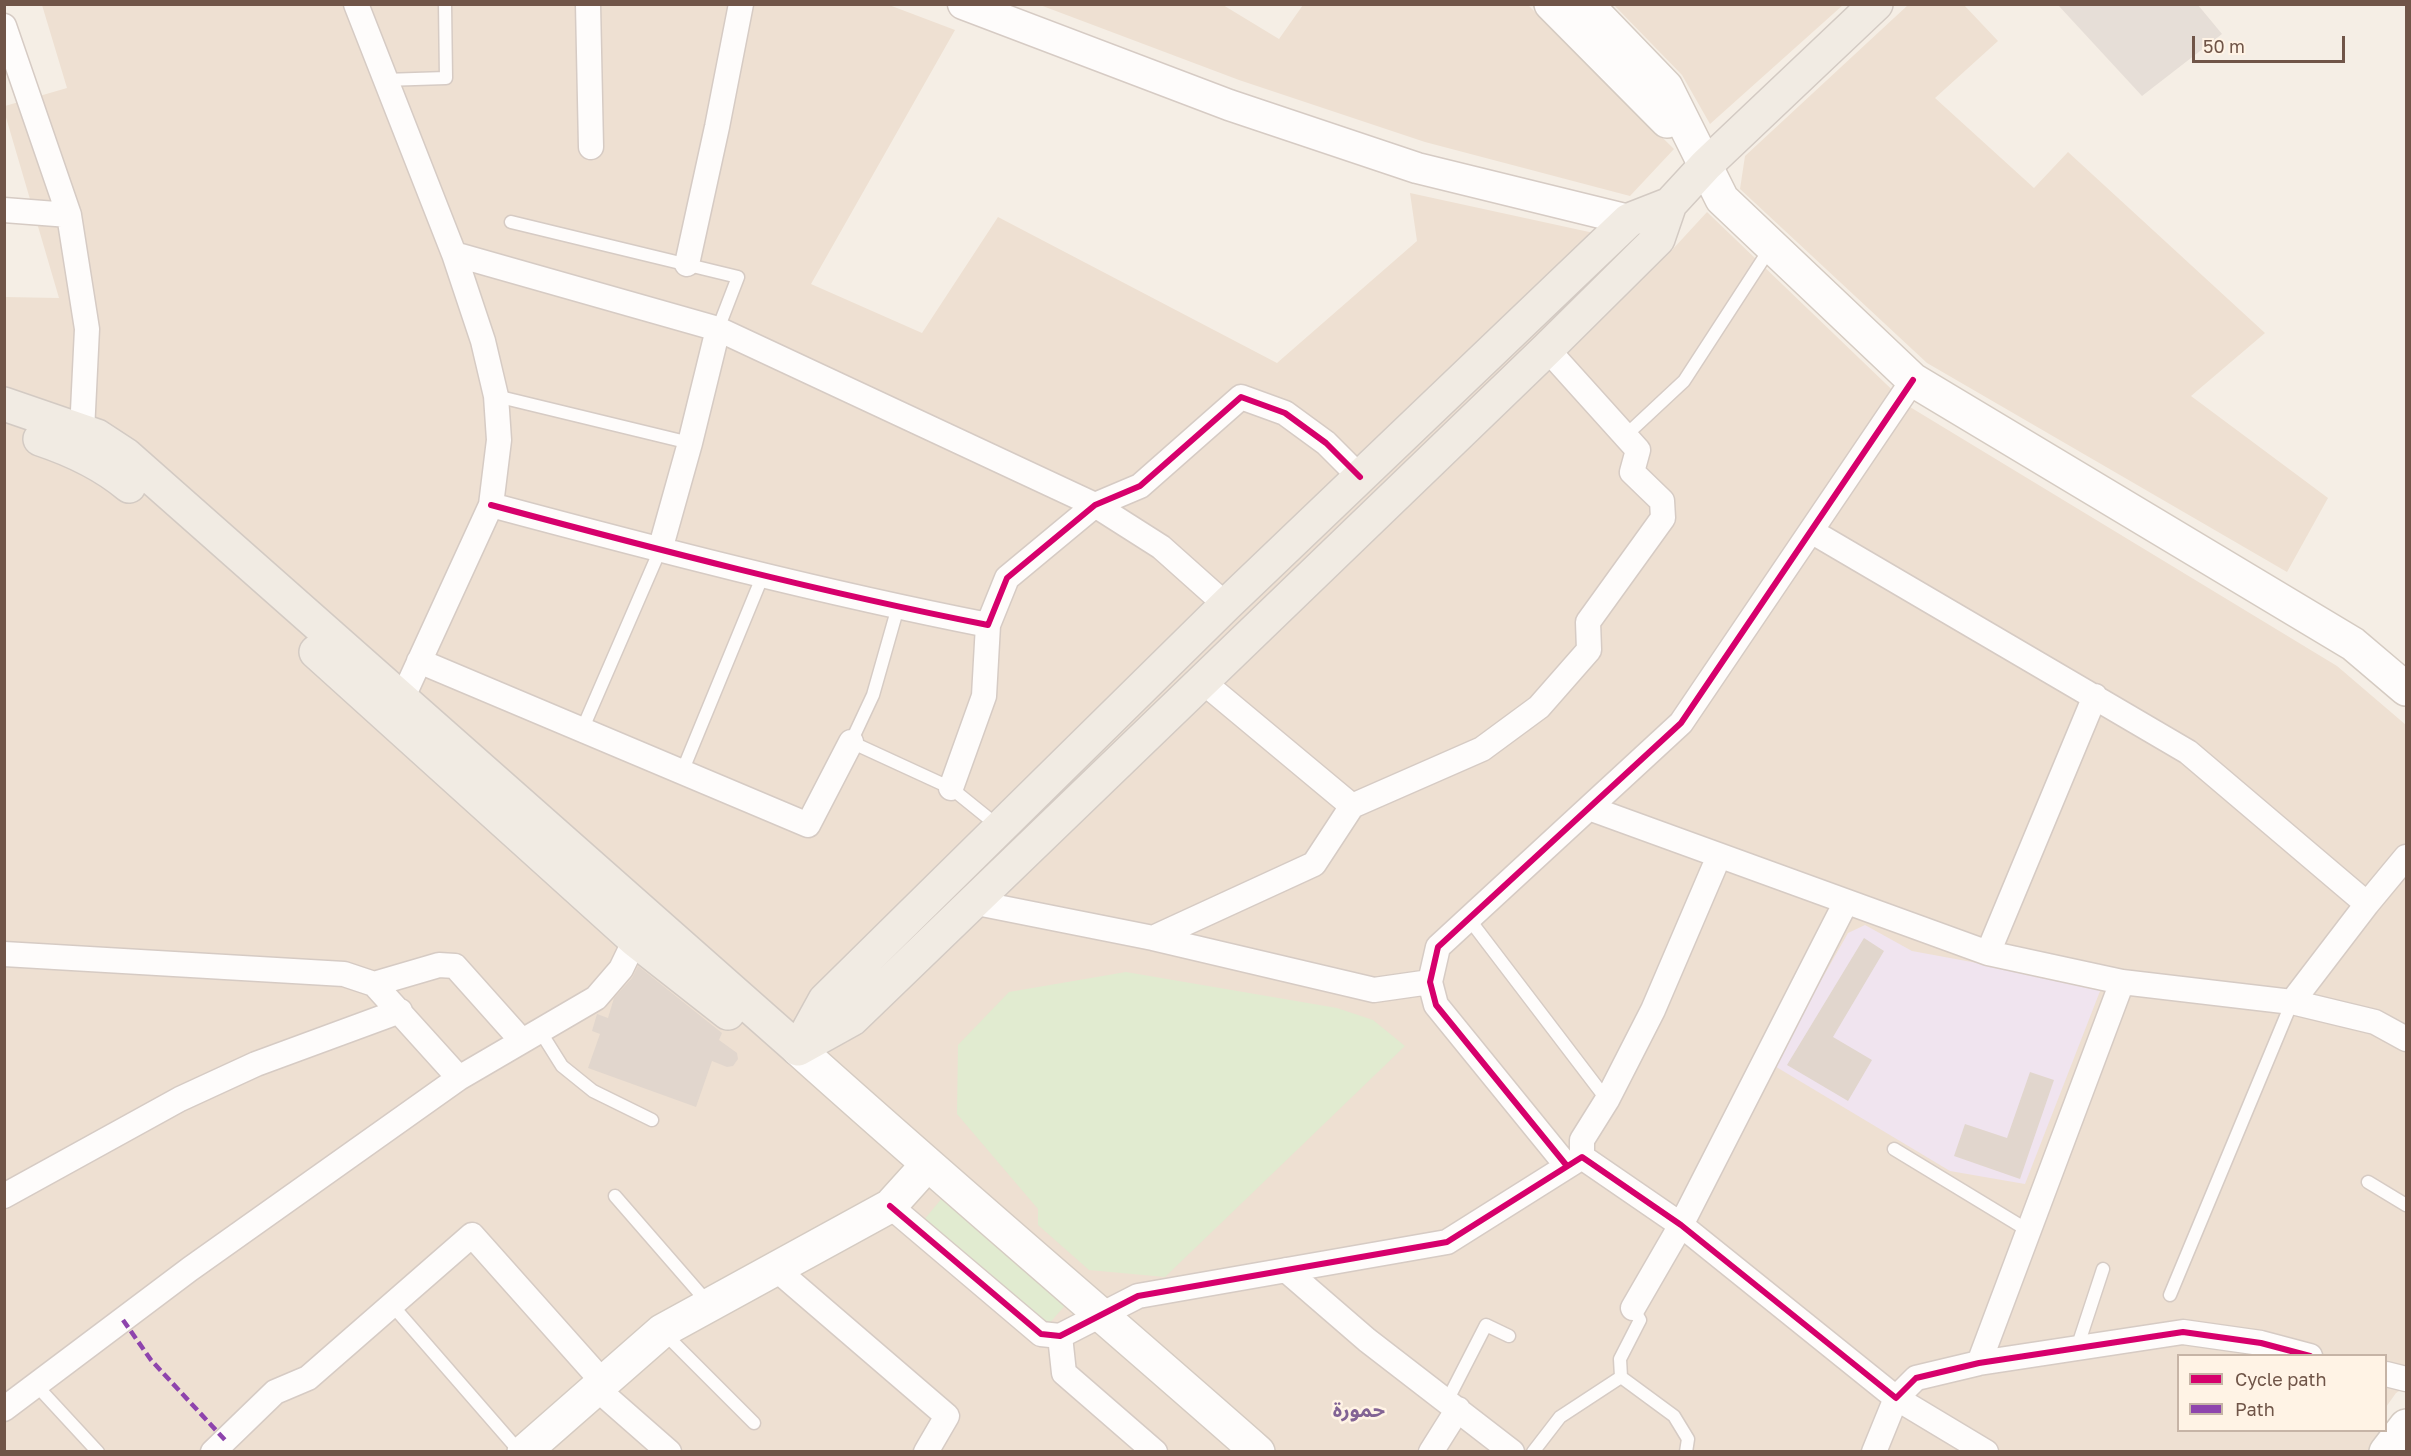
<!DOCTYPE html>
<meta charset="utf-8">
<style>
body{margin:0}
#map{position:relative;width:2411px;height:1456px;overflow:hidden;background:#f5eee5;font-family:"Golos Text",sans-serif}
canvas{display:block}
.frame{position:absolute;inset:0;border:6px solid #705548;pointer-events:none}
.legend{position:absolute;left:2177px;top:1354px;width:210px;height:78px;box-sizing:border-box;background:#fff3e5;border:2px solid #c6b4a6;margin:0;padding:8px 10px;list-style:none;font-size:18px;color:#705548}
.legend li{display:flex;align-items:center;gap:12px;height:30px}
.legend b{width:30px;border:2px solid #c6b4a6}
.scale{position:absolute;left:2192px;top:36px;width:153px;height:27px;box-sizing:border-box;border:3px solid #705548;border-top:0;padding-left:8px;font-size:18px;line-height:21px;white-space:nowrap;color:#705548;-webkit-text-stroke:4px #fff3e5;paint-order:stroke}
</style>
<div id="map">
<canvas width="2411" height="1456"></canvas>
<div class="frame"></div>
<ul class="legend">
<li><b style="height:8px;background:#d6006c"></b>Cycle path</li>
<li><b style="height:8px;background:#8e44ad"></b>Path</li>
</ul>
<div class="scale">50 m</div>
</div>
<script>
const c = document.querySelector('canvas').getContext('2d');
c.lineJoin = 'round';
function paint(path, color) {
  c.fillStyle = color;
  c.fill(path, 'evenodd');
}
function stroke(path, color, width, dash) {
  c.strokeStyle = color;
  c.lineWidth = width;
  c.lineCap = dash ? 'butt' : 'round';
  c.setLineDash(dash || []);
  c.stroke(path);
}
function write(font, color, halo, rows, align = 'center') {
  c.font = font + ' "Golos Text","Noto Sans Arabic",sans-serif';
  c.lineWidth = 5;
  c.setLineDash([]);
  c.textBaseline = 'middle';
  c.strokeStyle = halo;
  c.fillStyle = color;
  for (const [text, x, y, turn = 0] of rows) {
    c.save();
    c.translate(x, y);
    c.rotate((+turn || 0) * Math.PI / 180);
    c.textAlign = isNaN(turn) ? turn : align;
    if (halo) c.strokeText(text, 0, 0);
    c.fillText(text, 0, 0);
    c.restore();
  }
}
paint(new Path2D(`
 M42 5H889L955 30 811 284 922 333 998 217 1277 363 1417 241 1410 193 1672 250 1707 212 1910 407 2337 666 2406 725V1387L2396 1393 2386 1407V1356H2178V1430L2379 1431 2406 1451H5L4 297 59 298 5 114V106L67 88Z
 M1040 5H1223L1279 39 1303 5H1528L1674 149 1630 196 1425 142 1239 80Z
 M1614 5H1843L1710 124 1682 75Z
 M1908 5H1964L1998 41 1935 98 2034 188 2068 152 2265 333 2191 396 2328 498 2287 572 1927 363 1740 189 1745 156Z`), '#eee0d2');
paint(new Path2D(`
 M2058 5H2198L2222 34 2142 96Z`), '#e6ded7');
paint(new Path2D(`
 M1865 925 1912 951 2102 986 2025 1184 1950 1171 1773 1065 1848 933Z`), '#f0e4ef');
paint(new Path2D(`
 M1126 972 1337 1008 1373 1020 1405 1046 1165 1277 1089 1270 1038 1225V1209L957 1114 958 1045 1009 992Z
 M943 1197 1068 1302 1047 1326 923 1221Z`), '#e1ebd0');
paint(new Path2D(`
 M1864 938 1884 951 1833 1037 1872 1060 1848 1101 1787 1065Z
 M638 966 722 1033 719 1040 737 1053 738 1059 733 1066 727 1067 712 1061 696 1107 588 1068 600 1034 592 1031 597 1014 608 1018 614 998 632 978Z
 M2030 1072 2054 1080 2020 1179 1954 1156 1965 1124 2007 1138Z`), '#e1d6cd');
const service = new Path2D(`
 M384 80 446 78 445 4
 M511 222 738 277 718 329
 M496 396 690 443
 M1625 436 1684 381 1771 247
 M898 607 873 695 851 742 951 788 998 826
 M582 730 660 550
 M682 772 763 575
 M1469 919 1607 1100
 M540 1031 562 1066 593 1091 652 1120
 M1894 1149 2029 1231
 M2368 1182 2406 1205
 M615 1196 709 1304
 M2170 1295 2292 1002
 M392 1305 520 1452
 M663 1332 754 1423
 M2077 1348 2103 1269
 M1621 1377 1674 1416 1688 1439 1686 1452
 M36 1385 98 1452
 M1447 1401 1486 1325 1509 1336
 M1533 1452 1560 1417 1621 1377 1620 1359 1640 1320 1633 1308`);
const minor = new Path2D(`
 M356 4 454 254 483 341 496 396 499 440 491 505 402 699
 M588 4 591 147
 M4 26 69 215 4 210
 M69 215 87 329 82 431
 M454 254 718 329 1095 505 1161 547 1226 605
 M687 264 717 127 741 4
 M491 505C655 549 820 592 988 625L1007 578 1095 505 1140 486 1241 397 1285 413 1326 443 1360 477
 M1811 531 2188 752 2367 904
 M660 550 690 443 718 329
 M419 661 808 825 851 742
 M1202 681 1352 806
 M951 788 984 696 988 625
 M1589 808 1988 953 2122 982 2292 1002 2375 1022 2406 1039
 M972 902 1153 938 1374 990 1430 982
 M1153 938 1314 864 1352 806 1482 749 1539 707 1589 650 1588 622 1663 518 1662 501 1632 472 1638 450 1547 349
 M1988 953 2095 696
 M4 954 344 974 374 984 459 1078
 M374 984 439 965 455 966 522 1041
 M2292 1002 2367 904 2406 857
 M1582 1157V1140L1607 1100 1653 1010 1719 856
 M1567 1166 1436 1005 1430 982 1438 947 1681 723 1913 380
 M4 1196 180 1099 256 1064 400 1011
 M890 1206 1041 1334 1060 1336 1138 1296 1447 1242 1582 1157 1681 1225 1896 1398 1916 1378 1979 1363 2183 1332 2261 1343 2310 1356
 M776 1269 947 1416 926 1452
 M1286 1270 1367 1340 1512 1452
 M1633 1308 1681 1225 1846 902
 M1060 1336 1064 1373 1155 1452
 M1979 1363 2122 982
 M2386 1374 2406 1379
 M596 1388 669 1452
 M4 1409 190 1269 459 1078 596 998 621 969 635 940 645 927
 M213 1452 275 1392 308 1378 472 1235 603 1382
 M1431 1452 1458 1409
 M1874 1452 1896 1398 1986 1452`);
const tertiary = new Path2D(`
 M963 4 1229 105 1417 168 1629 220`);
const secondary = new Path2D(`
 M1551 4 1667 121
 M1586 4 1666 87 1722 199 1913 380 2353 644 2406 689
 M798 1049C949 1185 1105 1317 1258 1452
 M524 1452 662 1331 890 1206 927 1165
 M2386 1452 2406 1426`);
const primary = new Path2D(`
 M4 404 97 436 126 455 798 1049
 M40 439C73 450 103 464 129 486
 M316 652 635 940 728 1013
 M798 1049 825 1000 1226 605 1629 220 1670 204 1706 165 1876 4
 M798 1049 852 1019 1547 349 1658 239 1670 204`);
stroke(service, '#d6cbc4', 15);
stroke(minor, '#d6cbc4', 27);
stroke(tertiary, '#d6cbc4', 33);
stroke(secondary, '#d5cbc2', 36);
stroke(primary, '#d3cac3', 36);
stroke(service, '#fefcfb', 12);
stroke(minor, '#fefcfb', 24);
stroke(tertiary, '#fefcfb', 30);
stroke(secondary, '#fefcfb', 33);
stroke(primary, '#f1ebe3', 33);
stroke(new Path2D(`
 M123 1320 151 1360 225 1440`), '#8e44ad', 4.5, [9, 4.5]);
stroke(new Path2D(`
 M491 505C655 549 820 592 988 625L1007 578 1095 505 1140 486 1241 397 1285 413 1326 443 1360 477
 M1567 1166 1436 1005 1430 982 1438 947 1681 723 1913 380
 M890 1206 1041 1334 1060 1336 1138 1296 1447 1242 1582 1157 1681 1225 1896 1398 1916 1378 1979 1363 2183 1332 2261 1343 2310 1356`), '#d6006c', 6);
write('bold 20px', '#826394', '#fff3e5', [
 ["حمورة",1359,1411]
]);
</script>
